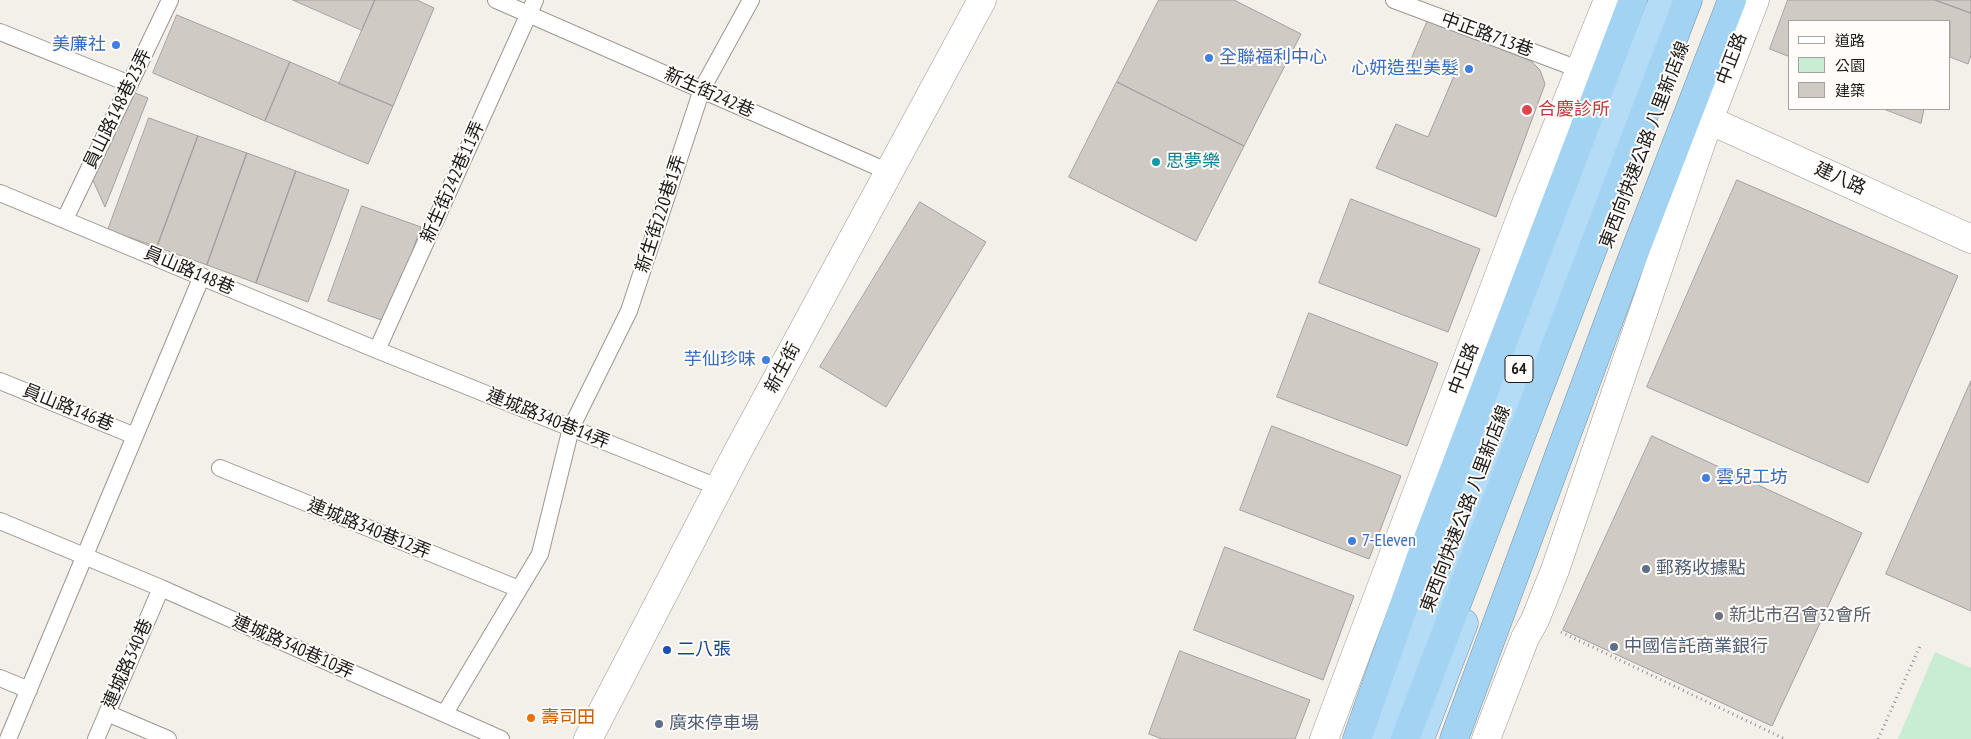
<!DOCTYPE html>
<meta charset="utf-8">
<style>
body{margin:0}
#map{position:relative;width:1971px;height:739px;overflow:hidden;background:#f3efe9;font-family:"PT Sans Narrow","Noto Sans TC",sans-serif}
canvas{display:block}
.legend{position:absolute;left:1788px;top:20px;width:162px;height:90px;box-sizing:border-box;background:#fffcf9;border:1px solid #a4a29f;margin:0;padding:6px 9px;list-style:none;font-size:15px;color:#1b1a18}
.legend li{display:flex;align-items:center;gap:10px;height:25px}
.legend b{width:25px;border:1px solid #a4a29f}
</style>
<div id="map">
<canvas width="1971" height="739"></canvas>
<ul class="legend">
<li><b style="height:6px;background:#fff"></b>道路</li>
<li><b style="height:14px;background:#c8edd3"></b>公園</li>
<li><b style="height:14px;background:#d0cac5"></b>建築</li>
</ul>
</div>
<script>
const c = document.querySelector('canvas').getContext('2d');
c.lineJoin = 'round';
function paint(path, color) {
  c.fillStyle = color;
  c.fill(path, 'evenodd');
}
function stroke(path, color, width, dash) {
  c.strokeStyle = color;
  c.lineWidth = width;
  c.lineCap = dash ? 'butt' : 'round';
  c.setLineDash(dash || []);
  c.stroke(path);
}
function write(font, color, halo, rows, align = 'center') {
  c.font = font + ' "PT Sans Narrow","Noto Sans TC",sans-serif';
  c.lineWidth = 4;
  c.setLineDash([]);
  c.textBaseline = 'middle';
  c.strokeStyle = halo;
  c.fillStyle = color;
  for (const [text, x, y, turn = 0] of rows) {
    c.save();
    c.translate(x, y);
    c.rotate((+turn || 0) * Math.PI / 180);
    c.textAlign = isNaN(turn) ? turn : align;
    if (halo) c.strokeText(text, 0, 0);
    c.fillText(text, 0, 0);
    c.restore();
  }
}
paint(new Path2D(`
 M1935 652 1971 668V739H1898Z`), '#c8edd3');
const building = new Path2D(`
 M293 0H375L362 30Z
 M375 0H417L434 8 393 106 339 84Z
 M1159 0H1234L1301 34 1244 146 1117 82Z
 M1788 0H1935L1971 13V55L1968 64 1950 57V21H1790V57L1770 49Z
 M1935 0H1971V13Z
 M177 15 290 62 265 121 153 73Z
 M1428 20 1531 61 1540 70 1545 84 1496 217 1376 168 1396 124 1428 137 1454 76 1412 58Z
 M290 62 393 106 368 164 265 121Z
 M1117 82 1244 146 1196 241 1069 177Z
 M125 89 148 98 105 207 91 176Z
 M1884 109H1924L1921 123Z
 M149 118 198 136 157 247 108 230Z
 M198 136 247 153 207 265 157 247Z
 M247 153 296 171 256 283 207 265Z
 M296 171 349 190 308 302 256 283Z
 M1737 180 1958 276 1868 483 1647 387Z
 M1351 199 1480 249 1448 332 1319 283Z
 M920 202 986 242 886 407 820 367Z
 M362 206 421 227 387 322 328 301Z
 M1309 313 1438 363 1407 446 1277 397Z
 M1971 381V611L1886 574Z
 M1272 426 1401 476 1369 559 1240 510Z
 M1652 436 1862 533 1772 726 1563 630Z
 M1225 547 1354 596 1323 680 1194 630Z
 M1180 651 1310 700 1295 739H1162L1149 734Z`);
paint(building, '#d0cac5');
stroke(building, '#a49f9a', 1);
const service = new Path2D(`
 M496 0 889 172
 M1394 0 1581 70
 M0 32 130 84
 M0 193 377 350 720 488
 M65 219 170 0
 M377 350 535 0
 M0 381 135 436
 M220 468 519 589
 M0 521 161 588 501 739
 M0 678 29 690
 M107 713 168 739
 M445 713 540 554 571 428 629 311 702 89 751 0
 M8 739 202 276
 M96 739 161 588`);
const minor = new Path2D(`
 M1709 120 1971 239
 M588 739 739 449 982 0`);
const secondary = new Path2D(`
 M1324 739 1527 201 1608 0
 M1486 739 1525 638 1535 620 1555 570 1709 120 1755 0`);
const trunk = new Path2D(`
 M1379 739 1491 440 1663 0
 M1420 739 1464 623`);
const motorway = new Path2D(`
 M1357 739 1421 557 1633 0
 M1405 739 1688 0
 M1454 739 1625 277 1732 0`);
stroke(service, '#9a9791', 18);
stroke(minor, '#9a9791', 29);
stroke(secondary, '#9a9791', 29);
stroke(trunk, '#7392a6', 29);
stroke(motorway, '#7392a6', 29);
stroke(new Path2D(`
 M1561 632 1785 739
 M1878 739 1921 644`), '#908e8a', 3, [1, 4]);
stroke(service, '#fff', 16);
stroke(minor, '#fff', 28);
stroke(secondary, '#fff', 28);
stroke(trunk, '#b4dcf6', 28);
stroke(motorway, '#a2d3f3', 28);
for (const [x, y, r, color] of [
 [116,45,5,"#3f7fe0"],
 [1209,58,5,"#3f7fe0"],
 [1469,69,5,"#3f7fe0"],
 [1527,110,6,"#e0444e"],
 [1156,162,5,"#0f9aa8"],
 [766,360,5,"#3f7fe0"],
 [1706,478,5,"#3f7fe0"],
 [1352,541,5,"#3f7fe0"],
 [1646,569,5,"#5c6f8a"],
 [1719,616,5,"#6b7280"],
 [1614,647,5,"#5c6f8a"],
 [667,650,5,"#1a4fb4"],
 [531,718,5,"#e8710a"],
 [659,724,5,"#5c6f8a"]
]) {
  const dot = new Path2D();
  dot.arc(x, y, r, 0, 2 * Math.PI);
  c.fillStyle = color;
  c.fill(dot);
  stroke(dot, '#fffcf9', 2);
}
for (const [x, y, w] of [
 [1519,369,28]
]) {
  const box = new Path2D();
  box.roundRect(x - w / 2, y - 13.5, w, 27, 4);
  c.fillStyle = '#fffcf9';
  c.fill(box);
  stroke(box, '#1b1a18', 1);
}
write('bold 16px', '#1b1a18', null, [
 ["64",1519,369]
]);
write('18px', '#1b1a18', '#fffcf9', [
 ["中正路713巷",1487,35,20],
 ["中正路",1732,59,-69],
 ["新生街242巷",709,93,24],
 ["員山路148巷23弄",118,109,-64],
 ["東西向快速公路 八里新店線",1645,145,-69],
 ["建八路",1840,179,24],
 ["新生街242巷11弄",453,182,-66],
 ["新生街220巷1弄",661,214,-72],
 ["員山路148巷",189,271,23],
 ["新生街",783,368,-62],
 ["中正路",1464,369,-69],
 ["員山路146巷",68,408,22],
 ["連城路340巷14弄",548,419,22],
 ["東西向快速公路 八里新店線",1466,509,-69],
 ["連城路340巷12弄",369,529,22],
 ["連城路340巷10弄",293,647,24],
 ["連城路340巷",128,664,-66]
]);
write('18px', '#366cbe', '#fffcf9', [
 ["美廉社",106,45],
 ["全聯福利中心",1219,58,"left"],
 ["心妍造型美髮",1459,69],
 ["芋仙珍味",756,360],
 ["雲兒工坊",1716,478,"left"],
 ["7-Eleven",1362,541,"left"]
], 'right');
write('18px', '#be3a42', '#fffcf9', [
 ["合慶診所",1538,110]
], 'left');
write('18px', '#0d838f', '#fffcf9', [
 ["思夢樂",1166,162]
], 'left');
write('18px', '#4e5e75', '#fffcf9', [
 ["郵務收據點",1656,569],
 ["中國信託商業銀行",1624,647],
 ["廣來停車場",669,724]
], 'left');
write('18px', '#5b616d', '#fffcf9', [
 ["新北市召會32會所",1729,616]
], 'left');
write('18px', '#164399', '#fffcf9', [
 ["二八張",677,650]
], 'left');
write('18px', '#c56008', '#fffcf9', [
 ["壽司田",541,718]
], 'left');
</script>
